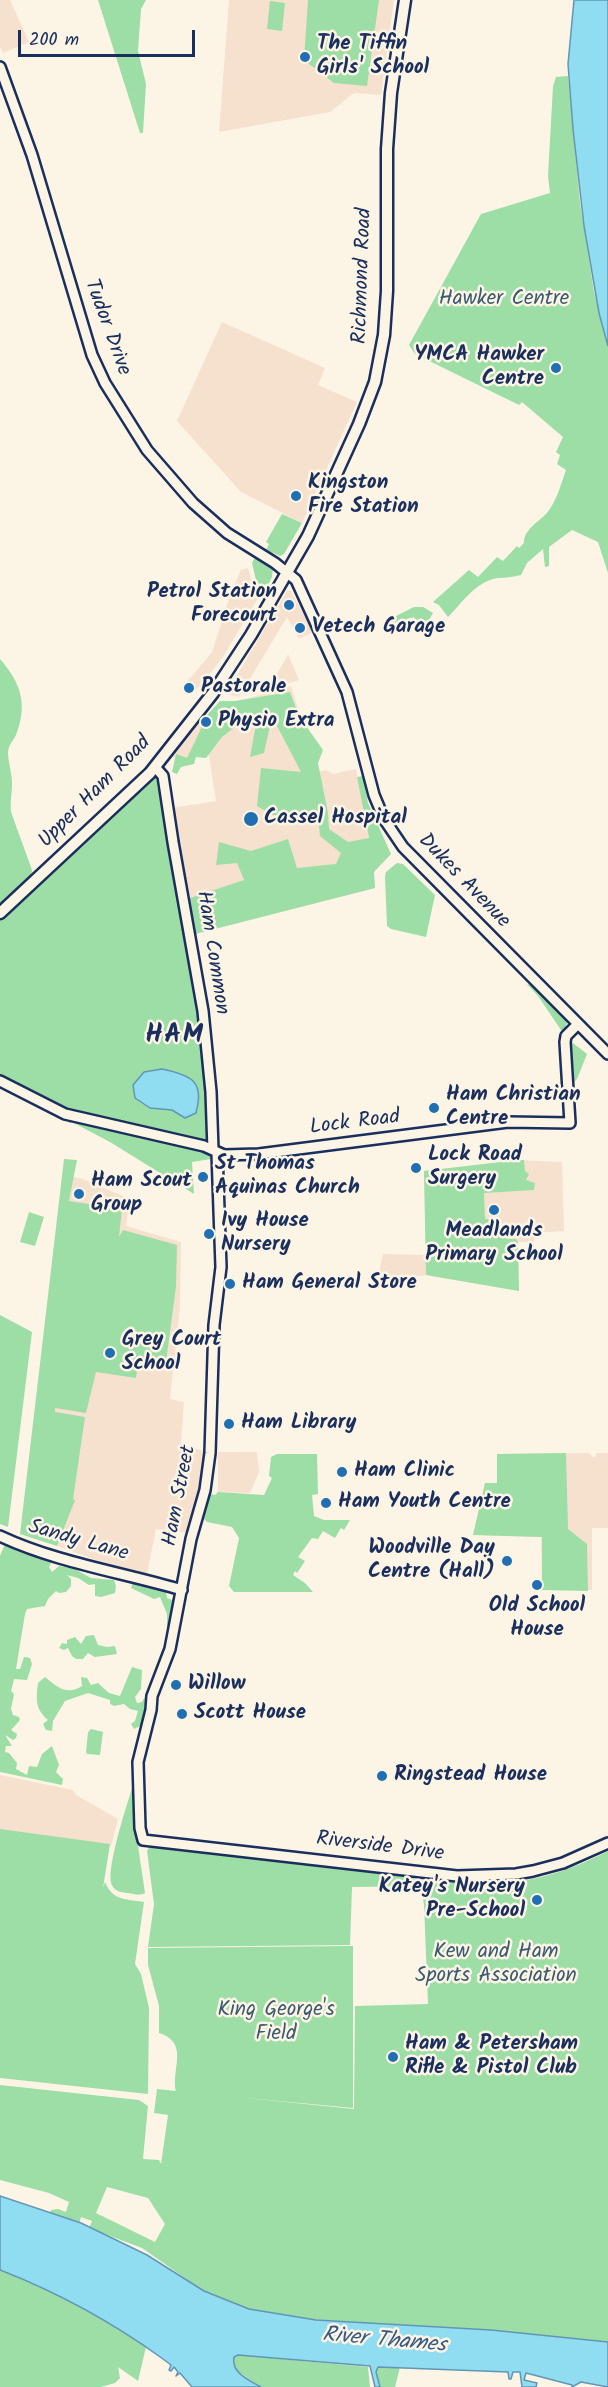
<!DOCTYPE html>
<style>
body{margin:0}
#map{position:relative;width:608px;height:2387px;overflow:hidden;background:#fcf5e5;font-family:Kalam,sans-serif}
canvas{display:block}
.scale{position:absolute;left:18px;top:30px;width:177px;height:27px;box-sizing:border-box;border:3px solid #1b2f5e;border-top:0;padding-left:8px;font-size:18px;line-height:21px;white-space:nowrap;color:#1b2f5e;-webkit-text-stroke:4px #fcf5e5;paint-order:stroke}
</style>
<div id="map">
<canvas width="608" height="2387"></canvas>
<div class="scale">200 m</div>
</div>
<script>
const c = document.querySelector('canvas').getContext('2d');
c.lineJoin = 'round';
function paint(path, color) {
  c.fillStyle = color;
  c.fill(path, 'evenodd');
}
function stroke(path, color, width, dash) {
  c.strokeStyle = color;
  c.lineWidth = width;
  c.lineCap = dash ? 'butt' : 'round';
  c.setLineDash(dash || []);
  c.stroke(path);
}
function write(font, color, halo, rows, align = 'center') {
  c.font = font + ' Kalam,sans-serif';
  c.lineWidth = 5;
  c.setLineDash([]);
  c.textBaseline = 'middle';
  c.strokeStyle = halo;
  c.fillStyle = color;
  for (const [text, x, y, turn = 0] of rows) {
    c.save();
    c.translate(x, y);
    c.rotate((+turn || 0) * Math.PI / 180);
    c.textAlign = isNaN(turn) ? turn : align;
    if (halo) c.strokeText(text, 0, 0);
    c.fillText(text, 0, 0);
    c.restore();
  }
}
paint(new Path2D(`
 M0 0H10L29 42 3 53 0 47Z
 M229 0H394L381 95 354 93 330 112 219 132Z
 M222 322 325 368 318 385 357 402 302 523 241 492 177 421Z
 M248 568 257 600 221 660 196 690 190 694 182 688 212 652 232 590 241 570Z
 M287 591H291L313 632 299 639 287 617 239 697 226 694Z
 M288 654 299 680 268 689 285 660Z
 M291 686 318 772 326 770 333 774 356 769 373 862 375 888 195 934 172 808 216 801 209 756 201 736 188 759 170 756 185 736 222 701H239Z
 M518 1160 562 1162 564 1231 535 1233 534 1242H518L519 1291 426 1275 377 1282 383 1254 426 1255 424 1171Z
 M68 1176 83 1179 130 1199 126 1226 181 1242 180 1307 170 1399 184 1402 181 1445 204 1451 191 1533 156 1529 147 1574 96 1560 57 1546V1542L22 1530Z
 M218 1452H257L259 1472 250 1493 218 1492Z
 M589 1453 592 1457H595L597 1453H608V1528H592V1590H542L541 1537 473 1535 485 1483H497V1454Z
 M0 1775 73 1790 76 1795 118 1819 111 1846 0 1831Z`), '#f6e1cf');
paint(new Path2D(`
 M98 0H146L141 9 138 51 146 84 143 133H140Z
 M308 0H379L367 86 334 83 304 60Z
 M270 1 285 3 282 31 267 29Z
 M568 76 580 203 594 292 608 348V573L598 542 572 530 549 547V566L545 567 543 549 527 563 521 575C513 577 505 578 498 578 476 581 462 603 448 617L439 605 433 602 469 570 478 577 497 557 503 561 517 546 519 548 524 543C523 531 538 522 546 514 556 503 561 484 566 470L557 464 560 455 556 452 563 437 522 402 519 405 415 354 409 345 481 214 550 193 548 176 553 86 556 77Z
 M282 514 302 523 284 554 280 556 266 550 269 544 266 542Z
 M259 558 273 567 272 577 264 594H261L259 593 252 563 254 559Z
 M414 607H423L433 613 425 627 419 630 414 617 390 624 389 621 392 618Z
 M0 659C21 683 28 704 16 735 13 741 9 744 8 752 8 762 12 773 12 784 12 793 10 802 11 812L32 870 31 876 0 906Z
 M290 692 299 716 323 750 318 763 328 813 329 829 348 842 369 838 357 777 363 776 368 803 391 854 374 872 375 888 195 934 190 898 244 880 237 863 216 865 219 842 251 851 288 839 297 868 336 864 341 853 320 836 318 817 272 815 257 806 261 768 301 772 275 722 271 721 264 753 250 757 257 719 248 717 222 737 206 758 196 757 194 764 181 767 177 774 172 772 176 754 187 758 208 714 220 701H235Z
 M153 775H158L201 1027 210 1136 202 1142 50 1104 0 1076V917Z
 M397 863 403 864 435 895 426 937 391 929 387 926 385 876 386 872Z
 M527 984 533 986 565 1018 567 1023 563 1033 538 996Z
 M569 1040 587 1054 577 1079 573 1083Z
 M66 1117 189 1145 212 1153 211 1159 192 1162 194 1194 110 1142 72 1122 69 1123Z
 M64 1159 77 1160 69 1201 122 1209 119 1237 123 1230 177 1245 176 1287 165 1369 138 1365 136 1378 96 1372 86 1413 55 1408V1412L85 1417 73 1499 75 1500 57 1546 20 1534Z
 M518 1160H524L525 1171 529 1174 526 1180 535 1183 534 1190 484 1193 485 1219H493V1231H507V1239H516L518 1242 519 1291 426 1275 424 1171Z
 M29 1212 44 1217 35 1246 20 1242Z
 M0 1315 32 1332 8 1527 0 1524Z
 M566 1453 568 1529 587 1544 588 1591 542 1590V1537L473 1535 485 1483H497V1454Z
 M277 1454H317L318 1494 312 1495 314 1516 324 1520H350L344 1530 341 1528 335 1538 323 1531 318 1539 312 1538 298 1557 305 1561 297 1573 295 1571 293 1575 305 1583 313 1592H234L229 1586 239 1538 232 1527 207 1522 204 1519 210 1494 215 1495 218 1492 264 1495 272 1478 269 1476 271 1457Z
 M5 1544 28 1555 31 1553 48 1559 51 1563 49 1567 52 1572 59 1566 73 1568 91 1578 114 1580 116 1586 115 1593 101 1597 95 1596V1584L89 1585 78 1578 67 1575 71 1579V1586L66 1592 59 1593 56 1591 48 1599 45 1606 27 1609 25 1614 16 1669H20L24 1657 30 1658 32 1664 27 1680 14 1679 11 1691 14 1694 11 1709 13 1715 19 1717 20 1720 11 1730 17 1734 16 1738 13 1740 5 1735 12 1746H6L5 1752 9 1753 17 1763 16 1769 27 1775 29 1766 37 1767 42 1754 52 1746 59 1765 56 1772 63 1779 62 1785 0 1772V1556Z
 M133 1582 165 1587 167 1598 172 1600 177 1594 173 1633 167 1629V1614L160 1597 154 1599 131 1588Z
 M94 1635 98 1645 107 1647 115 1646 117 1654 95 1657 88 1653 83 1659H76L72 1656 68 1648 64 1650 59 1648 62 1643 67 1644V1640L75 1637 81 1644 86 1636Z
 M132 1667 142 1670 141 1689 135 1697 137 1703 142 1702 146 1695 150 1700 144 1724 134 1729 131 1724 135 1721 138 1711 130 1709 124 1704 114 1706 110 1704V1700L88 1693 65 1701 53 1721 52 1731 46 1730 43 1724 48 1720C35 1709 36 1699 38 1683L45 1677C57 1687 67 1696 82 1686L81 1677 87 1678 91 1685 98 1683 109 1693 120 1696Z
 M91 1729 103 1732 100 1755 87 1754 86 1752 88 1732Z
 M132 1788H136L134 1819 145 1893C140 1896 134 1894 128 1893 121 1892 115 1892 112 1885 105 1871 127 1805 132 1788Z
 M0 1829 110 1844 103 1888 105 1882C113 1901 126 1899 144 1902L135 1964 141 1974 149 2008 148 2094 0 2078Z
 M151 1844 409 1874 422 1886 426 1883 421 1879C493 1890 544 1884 608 1851V2345L385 2330 238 2311 202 2293V2290L142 2248 89 2228 92 2221 81 2217 79 2225 48 2220 51 2210 58 2209 66 2212 69 2202 49 2193 0 2180V2085L139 2100 148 2106 143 2159 159 2160 161 2164 168 2115 154 2113 157 2089 176 2091C171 2069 190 2043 159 2033V2006L148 1965V1948L353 1946V2108L236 2097 354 2109 355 2006 428 2004 424 1905 421 1886 352 1887 350 1945 148 1947 154 1904 147 1851ZM107 2187 148 2198 165 2224 155 2242 96 2213Z
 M0 2265 29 2277 137 2336 136 2341 146 2347 138 2381 118 2367 120 2378 115 2383 101 2387H0Z
 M238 2355 368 2367 370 2387H261L236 2370 233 2361 234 2357Z
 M377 2367H400L395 2387H380L376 2372Z`), '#9ddda6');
const water = new Path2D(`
 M574 0H608V346L599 313 584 226 573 129 568 64Z
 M162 1069C191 1075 205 1081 196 1113L185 1118 172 1110 150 1108 135 1098 133 1085 144 1072Z
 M0 2196 81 2223 147 2255 204 2291 249 2309 316 2320 491 2330 608 2342V2387L581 2382 572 2387V2385L526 2373 524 2380 537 2383 536 2387H522L520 2372H513L511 2379H509L508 2372 378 2367 376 2372 380 2387H375L370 2366 238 2355 234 2357C231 2373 249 2380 261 2387H192L180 2373 176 2376 178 2372 174 2367 171 2371 169 2370 171 2365 163 2359C112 2322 59 2293 0 2270Z`);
paint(water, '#90dcf0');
stroke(water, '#6197b6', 1.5);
const tertiary = new Path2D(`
 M0 67 32 155 92 355 105 383 147 450 193 503 227 533 275 563 296 580 347 692 374 795 384 819 403 847 608 1054
 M155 767 163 776 173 842 203 1011 211 1092 213 1150
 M0 1081 65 1114 204 1146 224 1155 259 1154 508 1122 570 1123 565 1042 566 1036 577 1025
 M217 1153 221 1267 214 1325 210 1453 205 1490 191 1539 170 1649 152 1696 151 1710 138 1762 140 1828 143 1840 457 1876 516 1874 533 1871 563 1863 608 1843
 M0 1536C58 1563 121 1572 182 1590`);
const primary = new Path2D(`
 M0 913 150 773 213 693 251 635 308 536 359 424 375 382 384 335 387 291V149L391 93 405 0`);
stroke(tertiary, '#1b2f5e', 14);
stroke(primary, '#1b2f5e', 15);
stroke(tertiary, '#fcf5e5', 9);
stroke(primary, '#fcf5e5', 10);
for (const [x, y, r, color] of [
 [305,57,6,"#1f6fb2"],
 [556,368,6,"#1f6fb2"],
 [296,496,6,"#1f6fb2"],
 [289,605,6,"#1f6fb2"],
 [300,628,6,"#1f6fb2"],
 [189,688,6,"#1f6fb2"],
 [206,722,6,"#1f6fb2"],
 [251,819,8,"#1f6fb2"],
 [434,1108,6,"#1f6fb2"],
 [416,1168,6,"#1f6fb2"],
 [203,1177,6,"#1f6fb2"],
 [79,1194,6,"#1f6fb2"],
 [494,1210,6,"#1f6fb2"],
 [209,1234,6,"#1f6fb2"],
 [230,1284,6,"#1f6fb2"],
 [110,1353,6,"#1f6fb2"],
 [229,1424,6,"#1f6fb2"],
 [342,1472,6,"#1f6fb2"],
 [326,1503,6,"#1f6fb2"],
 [507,1561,6,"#1f6fb2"],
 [537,1585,6,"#1f6fb2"],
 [176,1685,6,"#1f6fb2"],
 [182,1714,6,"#1f6fb2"],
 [382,1776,6,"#1f6fb2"],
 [537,1900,6,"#1f6fb2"],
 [393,2057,6,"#1f6fb2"]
]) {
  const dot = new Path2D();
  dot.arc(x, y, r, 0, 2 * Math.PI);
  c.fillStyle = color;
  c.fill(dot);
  stroke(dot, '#fcf5e5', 2);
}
write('bold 21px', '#1b2f5e', '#fcf5e5', [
 ["The Tiffin",317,45],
 ["Girls' School",317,69],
 ["YMCA Hawker",544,356,"right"],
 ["Centre",544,380,"right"],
 ["Kingston",308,484],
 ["Fire Station",308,508],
 ["Petrol Station",277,593,"right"],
 ["Forecourt",277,617,"right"],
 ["Vetech Garage",312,628],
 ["Pastorale",201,688],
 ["Physio Extra",218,722],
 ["Cassel Hospital",264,819],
 ["Ham Christian",446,1096],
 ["Centre",446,1120],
 ["Lock Road",428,1156],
 ["Surgery",428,1180],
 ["St Thomas",215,1165],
 ["Aquinas Church",215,1189],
 ["Ham Scout",91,1182],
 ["Group",91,1206],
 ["Ivy House",221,1222],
 ["Nursery",221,1246],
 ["Meadlands",494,1232,"center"],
 ["Primary School",494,1256,"center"],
 ["Ham General Store",242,1284],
 ["Grey Court",122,1341],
 ["School",122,1365],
 ["Ham Library",241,1424],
 ["Ham Clinic",354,1472],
 ["Ham Youth Centre",338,1503],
 ["Woodville Day",495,1549,"right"],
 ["Centre (Hall)",495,1573,"right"],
 ["Old School",537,1607,"center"],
 ["House",537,1631,"center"],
 ["Willow",188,1685],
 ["Scott House",194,1714],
 ["Ringstead House",394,1776],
 ["Katey's Nursery",525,1888,"right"],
 ["Pre-School",525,1912,"right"],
 ["Ham & Petersham",405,2045],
 ["Rifle & Pistol Club",405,2069]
], 'left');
write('21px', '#1b2f5e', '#fcf5e5', [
 ["Richmond Road",364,276,-88],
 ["Tudor Drive",106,328,70],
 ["Upper Ham Road",96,793,-45],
 ["Dukes Avenue",463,882,46],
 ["Ham Common",211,953,81],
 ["Lock Road",355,1124,-7],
 ["Ham Street",181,1496,-79],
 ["Sandy Lane",78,1542,16],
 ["Riverside Drive",380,1848,7]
]);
write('21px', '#3c5a70', '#fcf5e5', [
 ["Hawker Centre",504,300],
 ["Kew and Ham",496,1953],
 ["Sports Association",496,1977],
 ["King George's",276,2011],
 ["Field",276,2035]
]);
write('italic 22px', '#385a82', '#fcf5e5', [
 ["River Thames",384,2342,5]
]);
c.letterSpacing = '1.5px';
write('bold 27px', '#1b2f5e', '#fcf5e5', [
 ["HAM",175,1037]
]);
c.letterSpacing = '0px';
</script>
